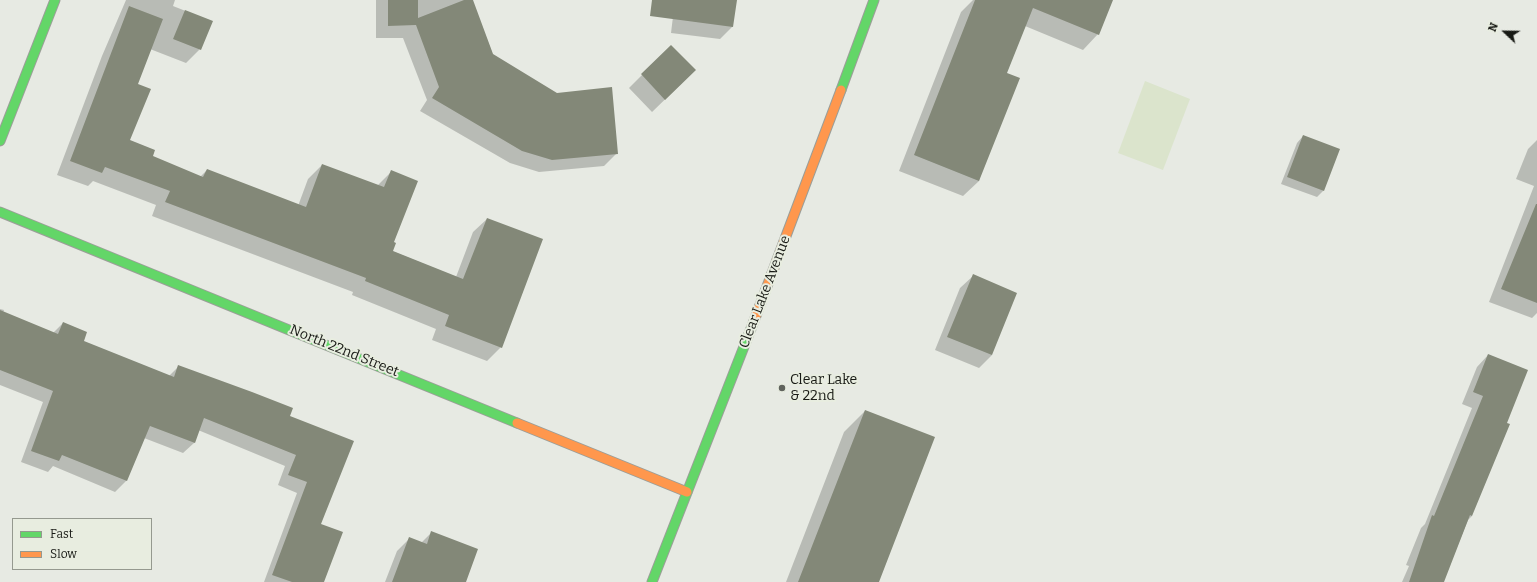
<!DOCTYPE html>
<style>
body{margin:0}
#map{position:relative;width:1537px;height:582px;overflow:hidden;background:#e7eae3;font-family:Bitter,serif}
canvas{display:block}
.legend{position:absolute;left:12px;top:518px;width:140px;height:52px;box-sizing:border-box;background:#e8ede0;border:1px solid #95998f;margin:0;padding:5px 7px;list-style:none;font-size:12px;color:#181a15}
.legend li{display:flex;align-items:center;gap:8px;height:20px}
.legend b{width:20px;border:1px solid #95998f}
.north{position:absolute;left:1485px;top:12px;width:40px;height:40px;-webkit-text-stroke:3px #e8ede0;paint-order:stroke;rotate:292deg;font-size:11px;font-weight:700;line-height:16px;text-align:center;color:#181a15}
.north::after{content:'';display:block;margin:auto;width:14px;height:18px;background:#181a15;clip-path:polygon(50% 0,100% 100%,50% 72%,0 100%)}
</style>
<div id="map">
<canvas width="1537" height="582"></canvas>
<ul class="legend">
<li><b style="height:5px;background:#63d668"></b>Fast</li>
<li><b style="height:5px;background:#ff974d"></b>Slow</li>
</ul>
<div class="north">N</div>
</div>
<script>
const c = document.querySelector('canvas').getContext('2d');
c.lineJoin = 'round';
function paint(path, color) {
  c.fillStyle = color;
  c.fill(path, 'evenodd');
}
function stroke(path, color, width, dash) {
  c.strokeStyle = color;
  c.lineWidth = width;
  c.lineCap = dash ? 'butt' : 'round';
  c.setLineDash(dash || []);
  c.stroke(path);
}
function write(font, color, halo, rows, align = 'center') {
  c.font = font + ' Bitter,serif';
  c.lineWidth = 4;
  c.setLineDash([]);
  c.textBaseline = 'middle';
  c.strokeStyle = halo;
  c.fillStyle = color;
  for (const [text, x, y, turn = 0] of rows) {
    c.save();
    c.translate(x, y);
    c.rotate((+turn || 0) * Math.PI / 180);
    c.textAlign = isNaN(turn) ? turn : align;
    if (halo) c.strokeText(text, 0, 0);
    c.fillText(text, 0, 0);
    c.restore();
  }
}
paint(new Path2D(`
 M1145 81 1190 99 1163 170 1118 153Z`), '#dbe4cc');
paint(new Path2D(`
 M126 0H175L173 6 211 21 200 49 186 63 150 49 136 84 129 140 152 157 200 177 207 170 298 206 308 179 322 165 377 186 392 171V251L456 277 473 232 487 219 501 347 487 361 432 340 436 329 352 295 353 292 152 216 156 205 93 181 88 186 57 175 102 56Z
 M376 0H472L493 55 557 94 617 153 604 166 539 172 510 163 420 111 427 100 403 38H376Z
 M675 0H736L732 27 720 39 671 33Z
 M973 0H1112L1098 34 1083 50 1025 26 1006 74 979 181 963 196 899 171 961 12Z
 M671 46 682 83 652 112 629 88Z
 M1303 136 1323 191 1317 197 1281 184 1297 143Z
 M1537 140V313L1532 318 1489 302 1534 186 1516 179 1528 149Z
 M973 276 992 355 979 368 935 350 960 288Z
 M0 309 4 310 3 313 53 333 63 323 82 341 169 376 178 367 289 416 320 525 323 582H264L297 493 278 485 285 466 198 430 194 443 183 453 144 438 126 481 115 492 53 466 48 472 21 462 43 402 0 385Z
 M1488 355 1472 516 1468 520 1443 582H1402L1409 566 1406 565 1421 528 1425 524 1472 408 1462 404 1477 367Z
 M865 411 878 582H786L844 432Z
 M432 532 465 582H385L397 551 410 538 421 543Z`), '#0003');
paint(new Path2D(`
 M388 0H418V18L464 0H473L493 54 557 93 612 87 618 154 552 160 522 151 432 98 439 87 416 25 388 26Z
 M652 0H737L733 27 650 16Z
 M975 0H1113L1099 35 1033 8 1007 73 1020 78 979 181 914 155Z
 M129 6 163 19 138 84 151 89 130 140 155 150 153 156 203 177 207 169 306 207 322 164 384 187 391 170 418 181 394 242 396 243 393 251 463 279 487 218 543 239 502 348 445 326 449 315 365 281 366 278 165 202 170 191 105 167 102 173 70 161Z
 M185 10 213 21 201 50 173 39Z
 M671 45 696 70 665 100 641 74Z
 M1303 135 1340 149 1324 191 1287 177Z
 M1536 204H1537V303L1501 289Z
 M973 274 1017 293 992 355 947 337Z
 M0 310 58 334 63 322 87 332 84 341 174 377 178 365 252 392 293 408 290 416 354 441 321 524 343 532 324 582H292L272 575 307 482 288 475 296 455 204 418 195 443 150 426 127 481 62 455 59 461 31 451 53 391 0 370Z
 M1488 354 1528 370 1507 423 1510 424 1472 516 1470 515 1444 582H1409L1432 515 1434 516 1483 396 1473 392Z
 M865 410 935 437 879 582H798Z
 M431 531 478 549 466 582H392L409 537 427 544Z`), '#838878');
const fast = new Path2D(`
 M841 90 874 0
 M0 141 55 0
 M0 212 517 423
 M652 582 754 321`);
const slow = new Path2D(`
 M754 321 841 90
 M517 423 687 492`);
stroke(fast, '#9b9e98', 11);
stroke(slow, '#9b9e98', 11);
stroke(fast, '#63d668', 9);
stroke(slow, '#ff974d', 9);
for (const [x, y, r, color] of [
 [782,388,4,"#60635d"]
]) {
  const dot = new Path2D();
  dot.arc(x, y, r, 0, 2 * Math.PI);
  c.fillStyle = color;
  c.fill(dot);
  stroke(dot, '#e8ede0', 1.5);
}
write('14px', '#181a15', '#e8ede0', [
 ["Clear Lake Avenue",765,292,-69],
 ["North 22nd Street",344,351,22]
]);
write('14px', '#181a15', '#e8ede0', [
 ["Clear Lake",790,380],
 ["& 22nd",790,396]
], 'left');
</script>
